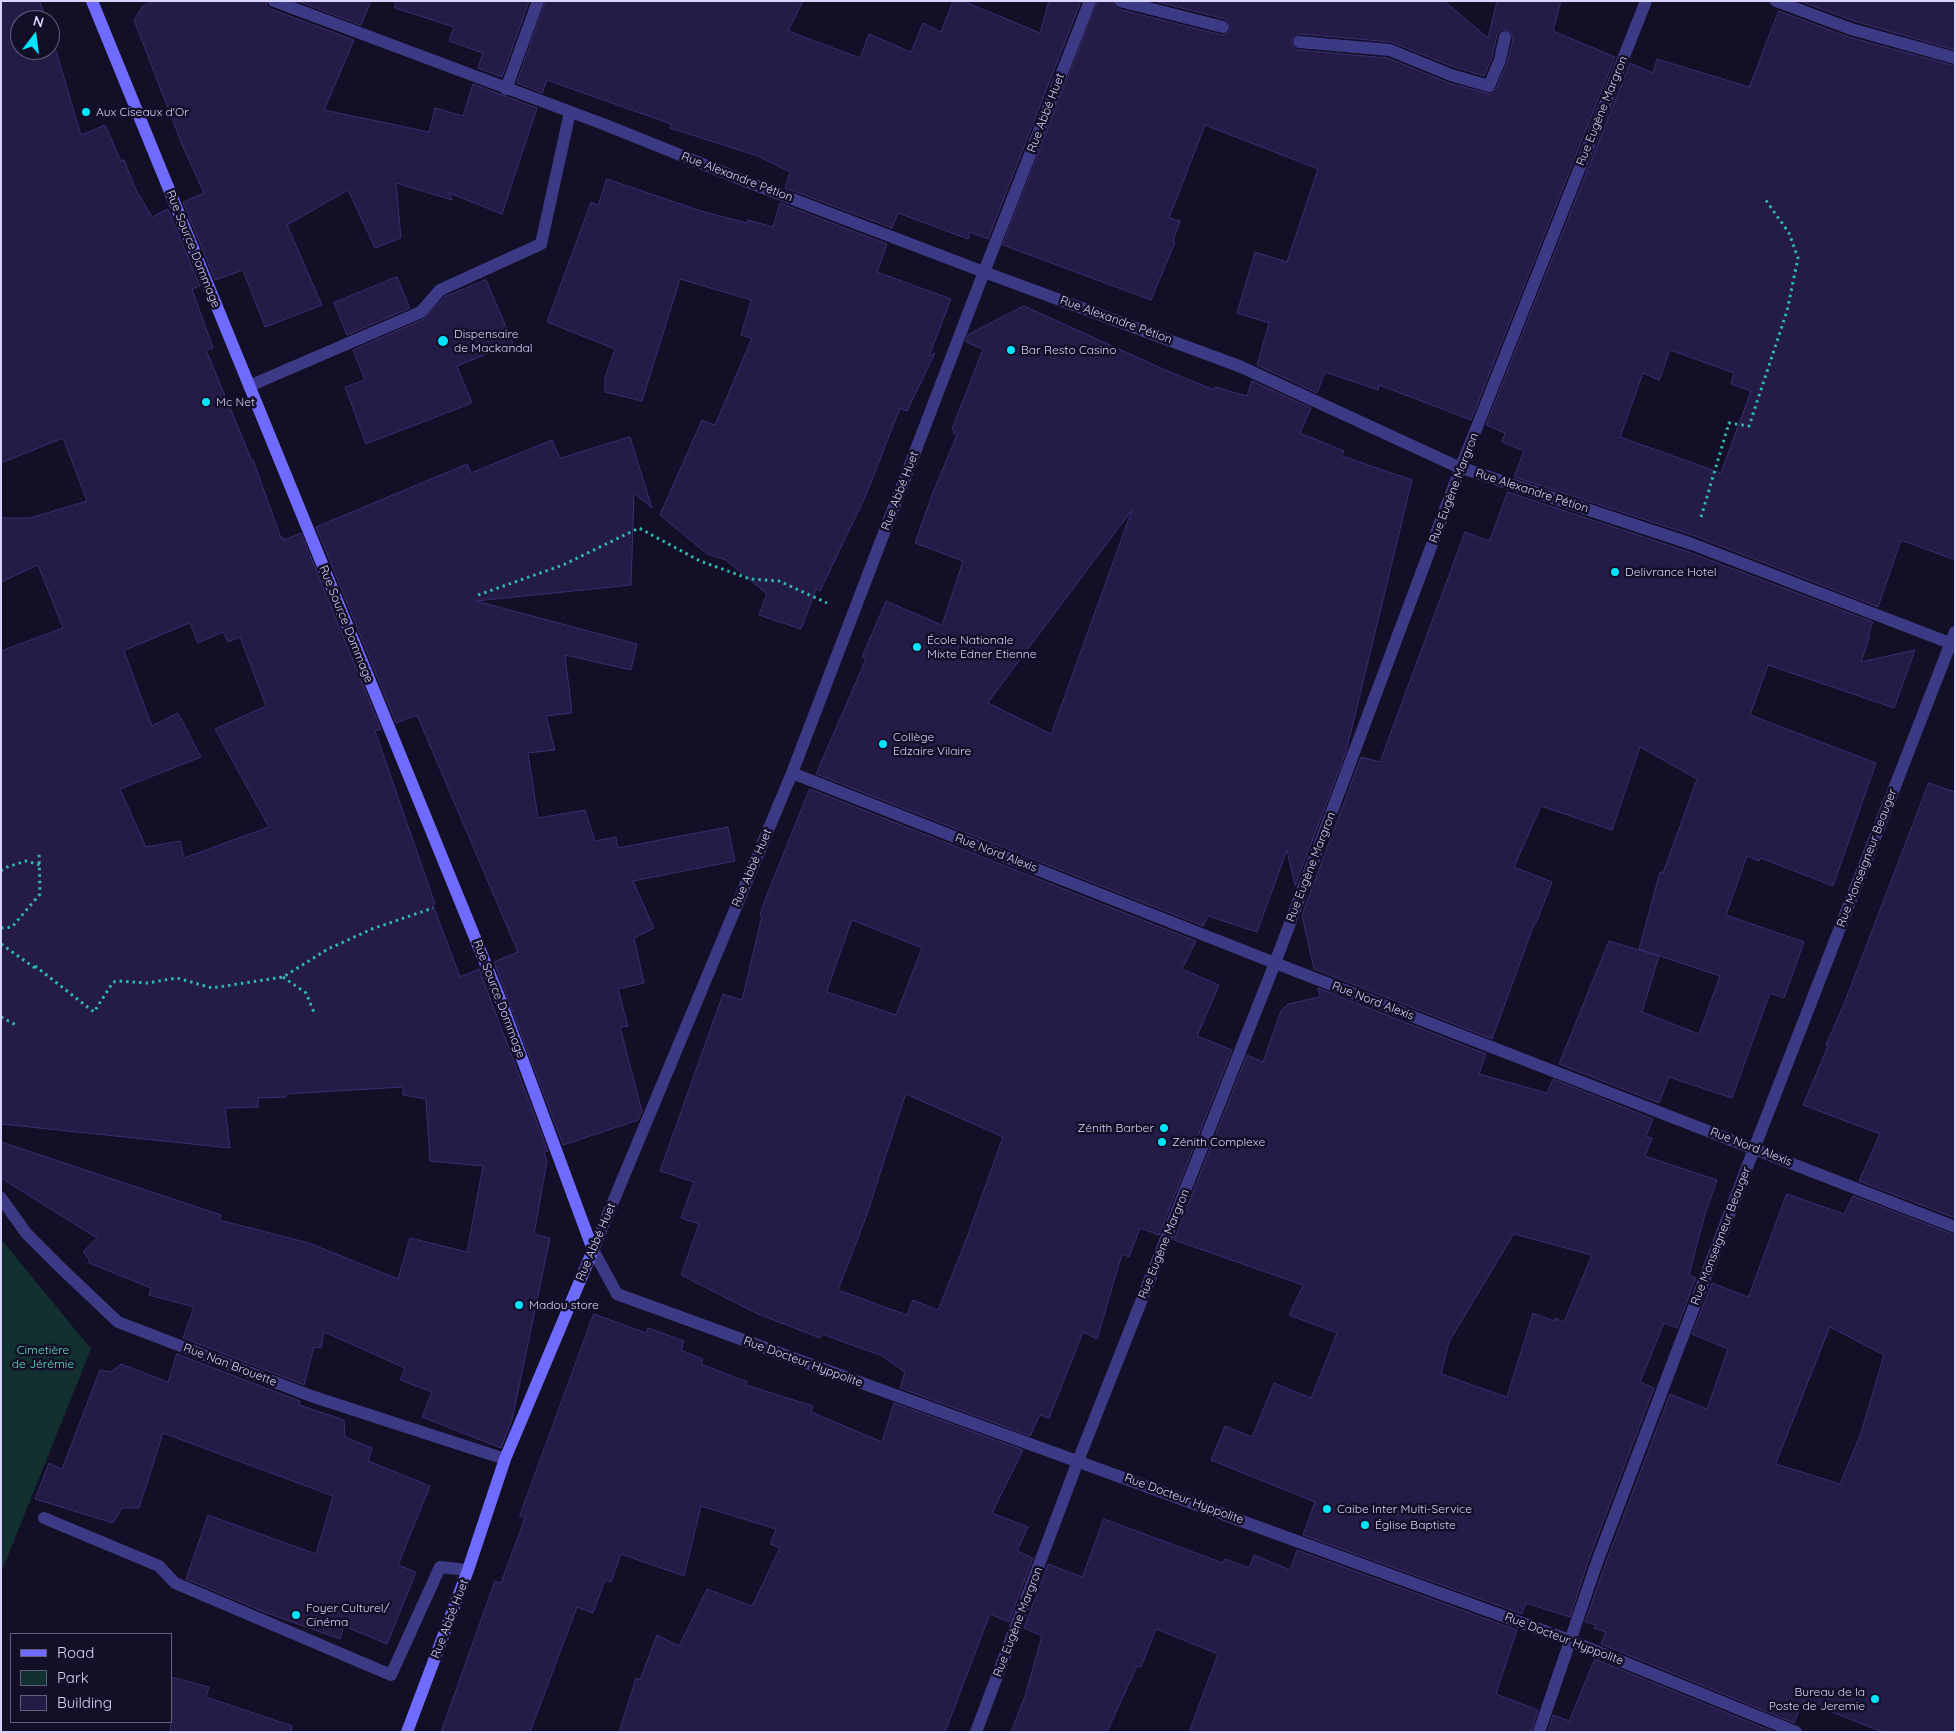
<!DOCTYPE html>
<meta charset="utf-8">
<style>
body{margin:0}
#map{position:relative;width:1956px;height:1733px;overflow:hidden;background:#130f26;font-family:Quicksand,sans-serif}
canvas{display:block}
.frame{position:absolute;inset:0;border:2px solid #d9d4ff;pointer-events:none}
.legend{position:absolute;left:10px;top:1633px;width:162px;height:90px;box-sizing:border-box;background:#130f26;border:1px solid #625e7d;margin:0;padding:6px 9px;list-style:none;font-size:15px;color:#d9d4ff}
.legend li{display:flex;align-items:center;gap:10px;height:25px}
.legend b{width:25px;border:1px solid #625e7d}
.north{position:absolute;left:10px;top:10px;width:50px;height:50px;box-sizing:border-box;background:#130f26;border:1px solid #625e7d;border-radius:50%;rotate:15deg;font-size:14px;font-weight:700;line-height:20px;text-align:center;color:#d9d4ff}
.north::after{content:'';display:block;margin:auto;width:18px;height:22px;background:#00e5ff;clip-path:polygon(50% 0,100% 100%,50% 72%,0 100%)}
</style>
<div id="map">
<canvas width="1956" height="1733"></canvas>
<div class="frame"></div>
<ul class="legend">
<li><b style="height:6px;background:#6f6bff"></b>Road</li>
<li><b style="height:14px;background:#12302f"></b>Park</li>
<li><b style="height:14px;background:#241b47"></b>Building</li>
</ul>
<div class="north">N</div>
</div>
<script>
const c = document.querySelector('canvas').getContext('2d');
c.lineJoin = 'round';
function paint(path, color) {
  c.fillStyle = color;
  c.fill(path, 'evenodd');
}
function stroke(path, color, width, dash) {
  c.strokeStyle = color;
  c.lineWidth = width;
  c.lineCap = dash ? 'butt' : 'round';
  c.setLineDash(dash || []);
  c.stroke(path);
}
function write(font, color, halo, rows, align = 'center') {
  c.font = font + ' Quicksand,sans-serif';
  c.lineWidth = 5;
  c.setLineDash([]);
  c.textBaseline = 'middle';
  c.strokeStyle = halo;
  c.fillStyle = color;
  for (const [text, x, y, turn = 0] of rows) {
    c.save();
    c.translate(x, y);
    c.rotate((+turn || 0) * Math.PI / 180);
    c.textAlign = isNaN(turn) ? turn : align;
    if (halo) c.strokeText(text, 0, 0);
    c.fillText(text, 0, 0);
    c.restore();
  }
}
paint(new Path2D(`
 M1 1239 91 1349 1 1573Z`), '#12302f');
const building = new Path2D(`
 M1 1H40L46 20H20V50H50V31L81 135 105 125 121 161 124 160 136 190 152 217 168 209 200 286 192 289 213 348 206 350 252 461 253 460 281 538 283 537 284 540 301 533 381 729 375 731 435 904 433 905 460 977 479 969 548 1151 544 1152 547 1161 534 1234 550 1238 512 1420 501 1448 422 1417 432 1392 400 1380 405 1368 324 1332 321 1348 314 1347 304 1385 183 1338 194 1307 149 1295 151 1288 89 1263V1259L83 1252 97 1238 1 1178V1142L221 1215 219 1220 309 1243 398 1279 410 1238 467 1252 483 1166 430 1161 426 1099 403 1095V1087L286 1094V1097L258 1098V1107L225 1108 230 1148 1 1124V651L63 628 38 565 1 582V518H30L87 501 63 438 1 463ZM190 623 198 643 223 632 228 642 240 637 266 706 215 729 269 827 184 858 180 841 146 847 120 789 201 757 178 713 152 726 124 651Z
 M156 1H266L267 6 271 9 354 40 324 110 429 132 435 108 463 116 473 84 537 108 502 214 449 193 452 200 396 183 401 238 375 248 348 190 287 225 322 305 265 327 243 270 215 280 183 202 204 193 183 147 134 20 143 6Z
 M298 1H371L361 25Z
 M396 1H529L502 77 478 68 483 53 449 41 454 27 395 8Z
 M546 1H803L788 31 860 58 869 34 911 52 923 23 941 32 953 1H963L1040 33 1049 1H1081L988 239 970 232 968 239 898 213 892 228 785 188 790 172 758 156 670 128 671 124 547 80 542 93 517 83Z
 M1098 1H1112L1114 6 1118 9 1222 35 1228 33 1231 28 1229 22 1225 19 1154 1H1444L1488 38 1497 1H1561L1553 31 1615 57 1471 420 1379 385 1378 390 1325 372 1317 393 1257 365 1269 323 1237 313 1255 252 1287 262 1318 169 1205 125 1169 218 1180 221 1173 241 1175 242 1151 300 1003 245ZM1502 29 1510 31 1513 39 1507 63 1496 89 1490 94 1449 83 1388 58 1298 50 1294 48 1291 42 1293 37 1300 34 1391 42 1454 67 1484 76 1492 58 1497 35Z
 M1800 1H1955V50L1854 21Z
 M1779 11 1849 37 1955 66V560L1901 540 1878 607 1695 536 1514 477 1524 451 1502 442 1505 433 1486 425 1630 63 1653 73 1657 59 1749 87ZM1670 350 1734 373 1731 384 1751 391 1721 473 1620 437 1643 373 1659 380Z
 M607 179 701 211 747 223 748 220 773 227 780 203 887 244 877 272 951 299 929 356 935 353 907 411 900 408 866 495 820 591 816 589 801 629 759 615 767 594 726 560 707 554 660 515 702 420 715 425 752 338 741 335 751 300 680 279 642 401 605 392V378L615 349 547 322 591 202 598 205Z
 M397 277 410 308 347 335 334 303Z
 M486 280 513 343 457 366 472 403 366 444 345 387 365 380 353 350 424 319 444 297Z
 M1024 306 1163 369 1214 390 1215 387 1247 396 1252 381 1311 408 1300 433 1344 451 1342 456 1412 480 1346 752 1295 886 1287 850 1257 932 1208 916 1203 926 816 774 866 659 862 657 886 601 942 625 963 561 915 543 932 495 957 435 953 433 954 430 952 429 983 349 966 342 968 335ZM1132 510 1051 734 988 703Z
 M630 437 652 508 634 493 631 585 476 601 637 644 631 670 565 655 572 713 546 716 555 750 528 753 538 818 585 810 595 841 616 837 618 848 728 827 735 861 633 881 654 928 634 938 644 983 618 989 628 1026 620 1027 642 1112 638 1120 563 1145 494 962 518 952 417 715 396 723 316 527 467 464 471 473 552 440 560 458Z
 M1508 492 1689 552 1873 622 1868 635 1870 636 1861 662 1915 650 1894 708 1768 665 1750 715 1876 763 1833 886 1761 858 1759 861 1747 856 1726 915 1804 942 1784 998 1770 993 1732 1098 1669 1077 1659 1103 1559 1064 1609 941 1659 956 1642 1012 1699 1034 1720 976 1639 949 1660 872 1663 873 1697 779 1640 747 1612 830 1541 806 1514 867 1552 882 1536 923 1535 922 1492 1039 1314 969 1302 915 1361 757 1380 762 1465 532 1489 541Z
 M1929 783 1955 792V1218L1859 1181 1880 1134 1803 1105 1828 1046 1826 1045 1844 1004Z
 M810 789 1196 941 1182 969 1219 985 1197 1036 1232 1050 1159 1235 1140 1228 1129 1257 1122 1254 1097 1339 1083 1332 1049 1418 1040 1415 1030 1436 900 1388 905 1372 882 1356 822 1334 820 1338 758 1314 681 1275 699 1224 681 1218 694 1182 660 1171 723 994 742 1000 762 916 760 915 765 900ZM852 920 922 948 896 1015 827 992ZM906 1094 1003 1137 966 1240 938 1310 913 1300 907 1315 838 1290 866 1217Z
 M1318 988 1486 1054 1479 1074 1547 1093 1553 1079 1653 1119 1646 1136 1652 1138 1645 1156 1717 1180 1705 1214 1689 1275 1696 1278 1677 1328 1664 1323 1640 1382 1654 1388 1589 1559 1570 1617 1526 1603 1522 1614 1303 1535 1315 1502 1211 1460 1225 1426 1252 1437 1274 1383 1311 1398 1337 1333 1289 1315 1303 1285 1174 1240 1247 1055 1263 1062 1281 1011 1288 1004 1320 997ZM1514 1234 1592 1255 1564 1322 1555 1318 1554 1321 1533 1313 1507 1397 1441 1374 1449 1342Z
 M1787 1194 1844 1214 1853 1196 1955 1235V1732H1883L1803 1701 1794 1723 1601 1644 1606 1632 1594 1628 1596 1625 1585 1622 1605 1565 1670 1394 1707 1409 1728 1349 1692 1334 1712 1283 1748 1297ZM1830 1327 1884 1355 1861 1433 1840 1484 1776 1464Z
 M594 1314 646 1333 648 1328 684 1341 681 1350 703 1359 701 1364 747 1382 746 1385 813 1406 811 1412 882 1442 894 1403 1023 1450 992 1513 1028 1527 1017 1551 1033 1558 1009 1622 990 1614 945 1732H619L636 1678 640 1680 657 1635 679 1646 707 1589 752 1606 780 1548 770 1544 776 1529 701 1506 684 1576 621 1554 611 1582 605 1580 593 1613 577 1607 530 1732H441L495 1581 501 1583 525 1518 520 1516Z
 M177 1354 300 1401 299 1405 344 1420 345 1437 372 1448 368 1461 430 1486 398 1565 416 1572 387 1644 344 1626 340 1639 264 1612 186 1579 208 1515 316 1554 333 1496 163 1433 139 1508H122L113 1523 35 1499 49 1463 62 1469 100 1370 111 1372 121 1364 168 1382Z
 M1104 1519 1223 1563 1225 1559 1249 1568 1254 1555 1290 1570 1297 1550 1517 1630 1496 1694 1538 1710 1531 1732H1189L1218 1654 1156 1629 1141 1667 1137 1666 1107 1732H1011L1025 1696 1042 1636 1024 1628 1048 1564 1082 1577Z
 M1595 1659 1774 1732H1548L1553 1715 1569 1721Z
 M171 1677 209 1687 206 1697 292 1726 291 1732H171Z`);
paint(building, '#241b47');
stroke(building, '#3b2d73', 1);
stroke(new Path2D(`
 M1701 517 1729 423 1749 426 1787 311 1798 258 1789 233 1765 199
 M478 595 563 565 639 528 700 561 750 579 779 581 827 603
 M1 871 4 868 26 861 40 865
 M1 928 12 927 40 894 39 852
 M1 944 35 968
 M35 966 94 1012 113 982 119 981 147 983 177 978 212 988 283 977 328 949 372 929 433 908
 M283 977 306 993 315 1015
 M1 1017 18 1026`), '#2fb8b0', 3, [2.5, 4]);
stroke(new Path2D(`
 M1120 1 1223 27
 M1299 42 1390 50 1451 75 1489 86 1500 60 1505 37
 M249 386 421 312 440 290 541 244 570 112
 M44 1518 159 1566 175 1583 391 1675 440 1567 468 1570`), '#3d3a85', 12);
stroke(new Path2D(`
 M274 1 603 124 745 181 984 272 1239 366 1456 466 1692 544 1955 645
 M1090 1 984 272 792 773 593 1250 617 1294 1569 1640 1796 1732
 M1776 1 1851 29 1955 58
 M506 89 538 1
 M792 773 1275 963 1955 1227
 M1 1198 26 1233 62 1269 118 1322 311 1396 505 1459
 M976 1732 1078 1461 1275 963 1461 467 1646 1
 M1539 1732 1597 1562 1754 1149 1955 632`), '#3d3a85', 12);
stroke(new Path2D(`
 M92 1 500 999 593 1250 505 1459 468 1570 407 1732`), '#6f6bff', 12);
for (const [x, y, r, color] of [
 [86,112,5,"#00e5ff"],
 [443,341,6,"#00e5ff"],
 [1011,350,5,"#00e5ff"],
 [206,402,5,"#00e5ff"],
 [1615,572,5,"#00e5ff"],
 [917,647,5,"#00e5ff"],
 [883,744,5,"#00e5ff"],
 [1164,1128,5,"#00e5ff"],
 [1162,1142,5,"#00e5ff"],
 [519,1305,5,"#00e5ff"],
 [1327,1509,5,"#00e5ff"],
 [1365,1525,5,"#00e5ff"],
 [296,1615,5,"#00e5ff"],
 [1875,1699,5,"#00e5ff"]
]) {
  const dot = new Path2D();
  dot.arc(x, y, r, 0, 2 * Math.PI);
  c.fillStyle = color;
  c.fill(dot);
  stroke(dot, '#130f26', 2);
}
write('12px', '#d9d4ff', '#130f26', [
 ["Rue Eugène Margron",1602,111,-68],
 ["Rue Abbé Huet",1046,113,-69],
 ["Rue Alexandre Pétion",737,177,21],
 ["Rue Source Dommage",193,249,68],
 ["Rue Alexandre Pétion",1116,320,20],
 ["Rue Eugène Margron",1454,488,-69],
 ["Rue Abbé Huet",900,491,-69],
 ["Rue Alexandre Pétion",1532,491,18],
 ["Rue Source Dommage",346,624,68],
 ["Rue Nord Alexis",996,853,21],
 ["Rue Monseigneur Beauger",1867,858,-69],
 ["Rue Eugène Margron",1311,867,-69],
 ["Rue Abbé Huet",752,868,-67],
 ["Rue Source Dommage",499,999,69],
 ["Rue Nord Alexis",1373,1001,21],
 ["Rue Nord Alexis",1751,1147,21],
 ["Rue Monseigneur Beauger",1721,1236,-69],
 ["Rue Abbé Huet",596,1242,-67],
 ["Rue Eugène Margron",1164,1244,-68],
 ["Rue Docteur Hyppolite",803,1362,20],
 ["Rue Nan Brouette",230,1365,21],
 ["Rue Docteur Hyppolite",1184,1499,20],
 ["Rue Abbé Huet",450,1619,-69],
 ["Rue Eugène Margron",1018,1622,-69],
 ["Rue Docteur Hyppolite",1564,1639,21]
]);
write('12px', '#d9d4ff', '#130f26', [
 ["Aux Ciseaux d'Or",96,112],
 ["Dispensaire",454,334],
 ["de Mackandal",454,348],
 ["Bar Resto Casino",1021,350],
 ["Mc Net",216,402],
 ["Delivrance Hotel",1625,572],
 ["École Nationale",927,640],
 ["Mixte Edner Etienne",927,654],
 ["Collège",893,737],
 ["Edzaire Vilaire",893,751],
 ["Zénith Barber",1154,1128,"right"],
 ["Zénith Complexe",1172,1142],
 ["Madou store",529,1305],
 ["Caibe Inter Multi-Service",1337,1509],
 ["Église Baptiste",1375,1525],
 ["Foyer Culturel/",306,1608],
 ["Cinéma",306,1622],
 ["Bureau de la",1865,1692,"right"],
 ["Poste de Jeremie",1865,1706,"right"]
], 'left');
write('12px', '#5fe0c0', '#130f26', [
 ["Cimetière",43,1350],
 ["de Jérémie",43,1364]
]);
</script>
